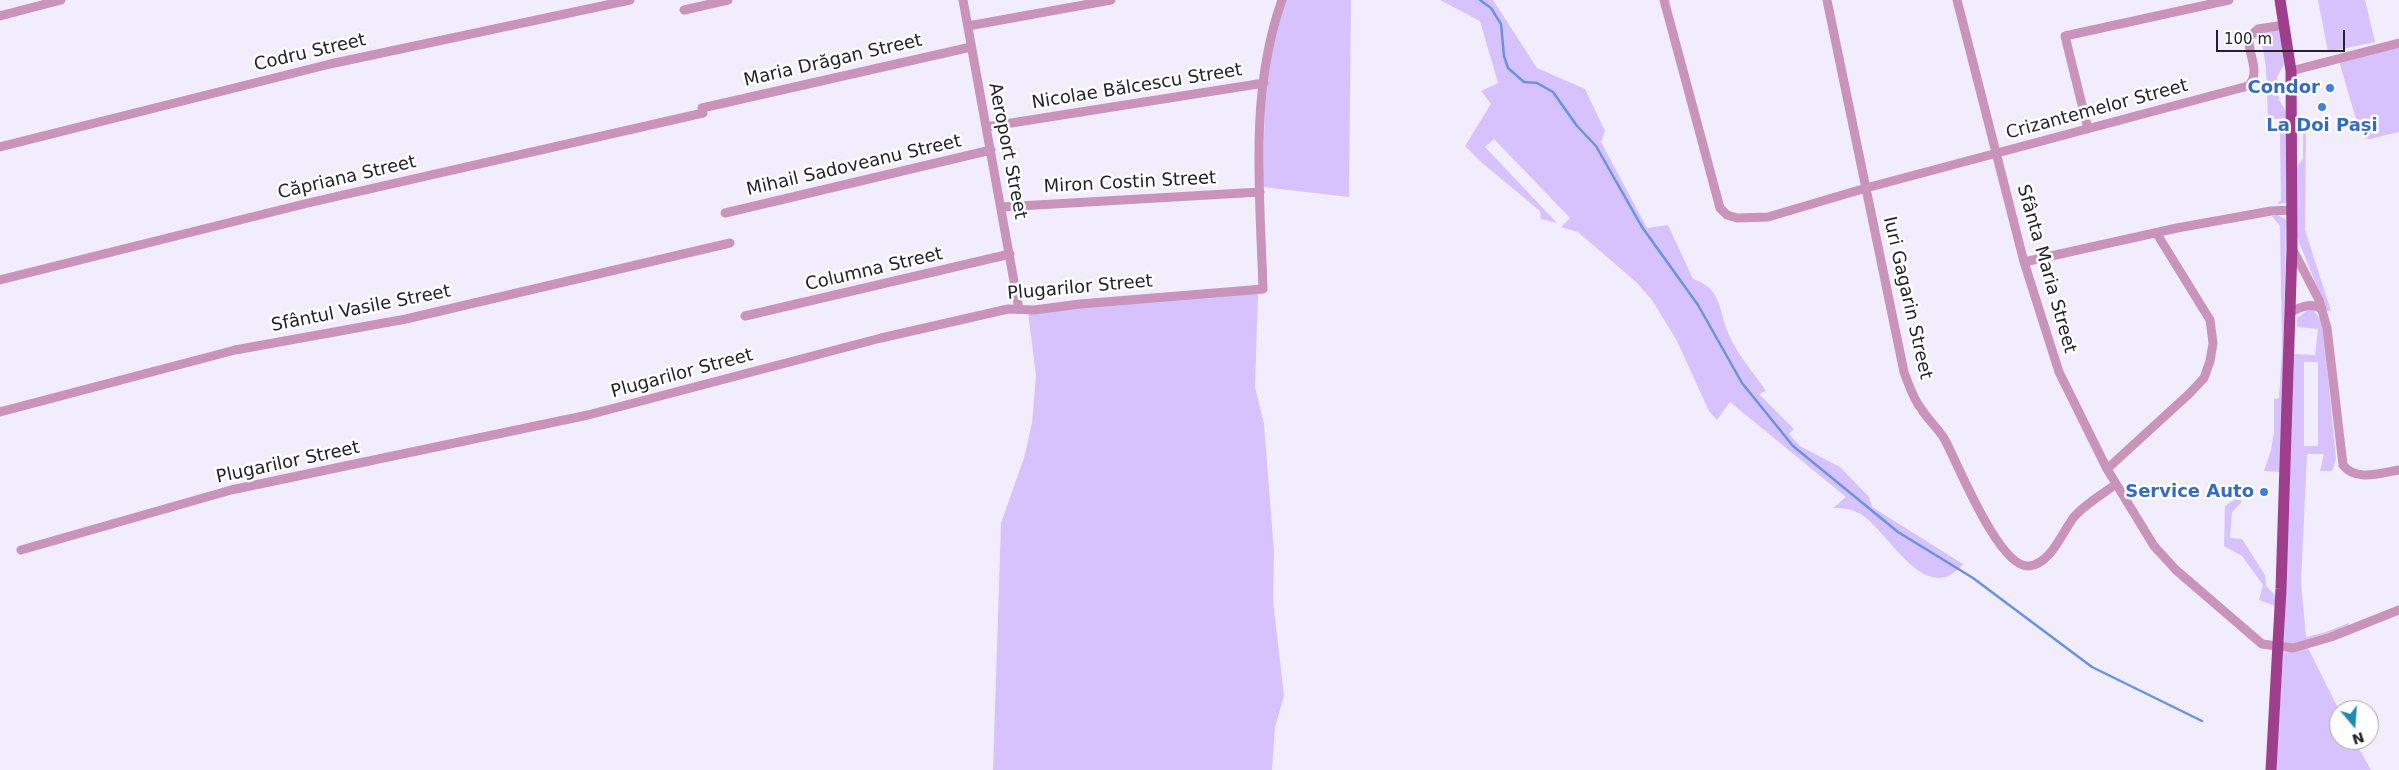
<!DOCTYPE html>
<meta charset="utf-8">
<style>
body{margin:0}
#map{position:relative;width:2399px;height:770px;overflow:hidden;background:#f2edfd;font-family:"DejaVu Sans",sans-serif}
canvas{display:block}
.north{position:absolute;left:2329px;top:700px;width:50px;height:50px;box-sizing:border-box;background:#fff;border:1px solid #a7a7a9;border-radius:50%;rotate:162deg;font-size:14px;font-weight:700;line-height:20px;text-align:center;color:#242229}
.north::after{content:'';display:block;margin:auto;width:18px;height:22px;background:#1f8bb2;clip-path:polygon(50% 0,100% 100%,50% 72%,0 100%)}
.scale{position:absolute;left:2216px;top:30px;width:129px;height:22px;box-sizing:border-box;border:2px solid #242229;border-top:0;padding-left:6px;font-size:15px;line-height:18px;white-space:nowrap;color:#242229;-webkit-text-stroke:4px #fff;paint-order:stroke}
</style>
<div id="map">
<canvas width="2399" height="770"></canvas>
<div class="north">N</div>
<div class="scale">100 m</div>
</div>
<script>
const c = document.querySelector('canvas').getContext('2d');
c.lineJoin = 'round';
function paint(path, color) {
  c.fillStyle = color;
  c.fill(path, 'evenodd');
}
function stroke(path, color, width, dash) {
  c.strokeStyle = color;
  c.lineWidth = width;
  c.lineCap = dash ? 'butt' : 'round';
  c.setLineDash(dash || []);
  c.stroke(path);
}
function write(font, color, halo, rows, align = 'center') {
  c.font = font + ' "DejaVu Sans",sans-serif';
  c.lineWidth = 5;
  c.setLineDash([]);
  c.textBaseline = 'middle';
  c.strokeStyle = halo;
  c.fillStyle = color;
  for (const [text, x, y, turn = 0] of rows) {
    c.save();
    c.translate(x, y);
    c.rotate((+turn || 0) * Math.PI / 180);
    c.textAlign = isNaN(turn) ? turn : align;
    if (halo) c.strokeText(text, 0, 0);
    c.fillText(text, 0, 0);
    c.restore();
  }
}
paint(new Path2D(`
 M1286 0H1351L1349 197 1263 187C1265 124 1262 59 1286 0Z
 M1440 0H1493L1537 68 1585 89 1605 131 1601 142 1647 228 1668 225 1693 279C1723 289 1718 310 1729 335 1737 354 1754 373 1766 391L1759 394 1794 429 1789 434 1800 446 1840 467 1869 497 1872 507 1963 564C1926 609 1889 532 1862 515 1853 509 1844 508 1833 508L1846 497 1730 402 1717 420 1709 411 1677 341 1652 300 1636 282 1578 232 1561 227 1570 218 1494 139 1485 147 1557 223 1541 219 1540 211 1481 162 1465 146 1491 104 1481 91 1498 83 1480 21Z
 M2318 0H2365L2375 42 2328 52Z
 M2272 29 2280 30 2284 64 2277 77 2279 100 2286 111 2287 203 2277 204 2281 200 2280 133 2278 131 2280 119H2268L2266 67 2261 38 2251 39 2254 33Z
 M2399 46V132L2370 139 2364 138 2356 119 2339 61Z
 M2306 133 2305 230 2331 311H2327L2296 235 2295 170 2303 158V134Z
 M2277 215 2286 219 2281 472 2264 471 2271 450 2274 431V399L2279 398 2282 349 2280 226 2272 216Z
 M1258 293 1255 387 1264 424 1274 552 1273 601 1284 696 1275 727 1272 770H993L1001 523 1024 458 1032 423 1036 376 1028 312Z
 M2313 309 2323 324 2336 459 2332 471H2320L2324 454H2307L2301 582 2306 637 2323 633 2349 623 2348 627 2289 645 2284 642 2294 354 2315 355 2318 329 2297 327V318L2308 310ZM2304 362H2318V446H2304Z
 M2242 494 2241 503 2232 512 2230 538 2242 539 2265 575 2266 586 2276 596 2275 606 2259 600 2263 585 2242 556 2224 546 2225 506Z
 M2308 648 2339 710V740H2354L2371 770H2276L2283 653Z`), '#d7c2fd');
stroke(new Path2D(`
 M1480 0 1491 8 1501 24 1504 56 1508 68 1524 82 1537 83 1553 92 1577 126 1596 146 1642 227 1698 305 1742 383 1793 446 1898 532 1973 578 2092 667 2202 721`), '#6694e2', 2.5);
stroke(new Path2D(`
 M963 0 1019 309
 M1664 0 1720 208 1727 215 1737 218 1768 217 1866 188 2248 86C2262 73 2247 53 2249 37L2258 29 2284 25
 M1827 0 1904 372C1909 385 1913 399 1922 410 1929 421 1938 428 1945 440 1957 462 1999 569 2029 566 2051 564 2062 532 2074 517 2085 504 2103 494 2116 484
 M1957 0 2024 262 2059 372 2107 469 2154 546 2176 570 2262 644 2293 648 2331 637 2399 610
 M684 10 728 0
 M0 16 61 0
 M968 26 1111 0
 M2291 71 2399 43
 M702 108 971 47
 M986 127 1264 83
 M2088 129 2065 36 2229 0
 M0 147 330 64 630 0
 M1002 207 1260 192
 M725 213 991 150
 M2292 248 2319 300 2327 328 2343 465C2356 482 2380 473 2399 470
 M2024 262 2177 228 2271 211 2291 210
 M0 280 308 203 703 113
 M2290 312C2302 307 2310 302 2322 309
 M745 316 1010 254
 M0 412 235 350 406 319 730 243
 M2107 469 2190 393 2204 378 2210 361 2213 343 2210 320 2157 234
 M21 550 231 490 588 415 881 338 1008 309 1034 310 1080 304 1263 289C1260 193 1249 92 1282 0`), '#c993bb', 9);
stroke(new Path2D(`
 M2271 770 2281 589 2292 248 2291 71 2280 0`), '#9f3e8c', 11);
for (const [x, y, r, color] of [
 [2330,88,5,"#3f7fe0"],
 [2322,107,5,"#3f7fe0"],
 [2264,492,5,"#3f7fe0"]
]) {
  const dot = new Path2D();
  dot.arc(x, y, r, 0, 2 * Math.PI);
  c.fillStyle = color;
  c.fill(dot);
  stroke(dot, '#fff', 2);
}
write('18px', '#242229', '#fff', [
 ["Codru Street",310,53,-13],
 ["Maria Drăgan Street",833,61,-13],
 ["Nicolae Bălcescu Street",1137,87,-9],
 ["Crizantemelor Street",2097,110,-15],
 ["Aeroport Street",1007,151,79],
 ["Mihail Sadoveanu Street",854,166,-13],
 ["Căpriana Street",347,178,-13],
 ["Miron Costin Street",1130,183,-3],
 ["Sfânta Maria Street",2046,269,74],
 ["Columna Street",874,270,-13],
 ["Plugarilor Street",1080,288,-5],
 ["Iuri Gagarin Street",1907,298,77],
 ["Sfântul Vasile Street",361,309,-11],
 ["Plugarilor Street",682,374,-15],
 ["Plugarilor Street",288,463,-12]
]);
write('bold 18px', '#366cbe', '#fff', [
 ["Condor",2320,88],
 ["La Doi Pași",2322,126,"center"],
 ["Service Auto",2254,492]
], 'right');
</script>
